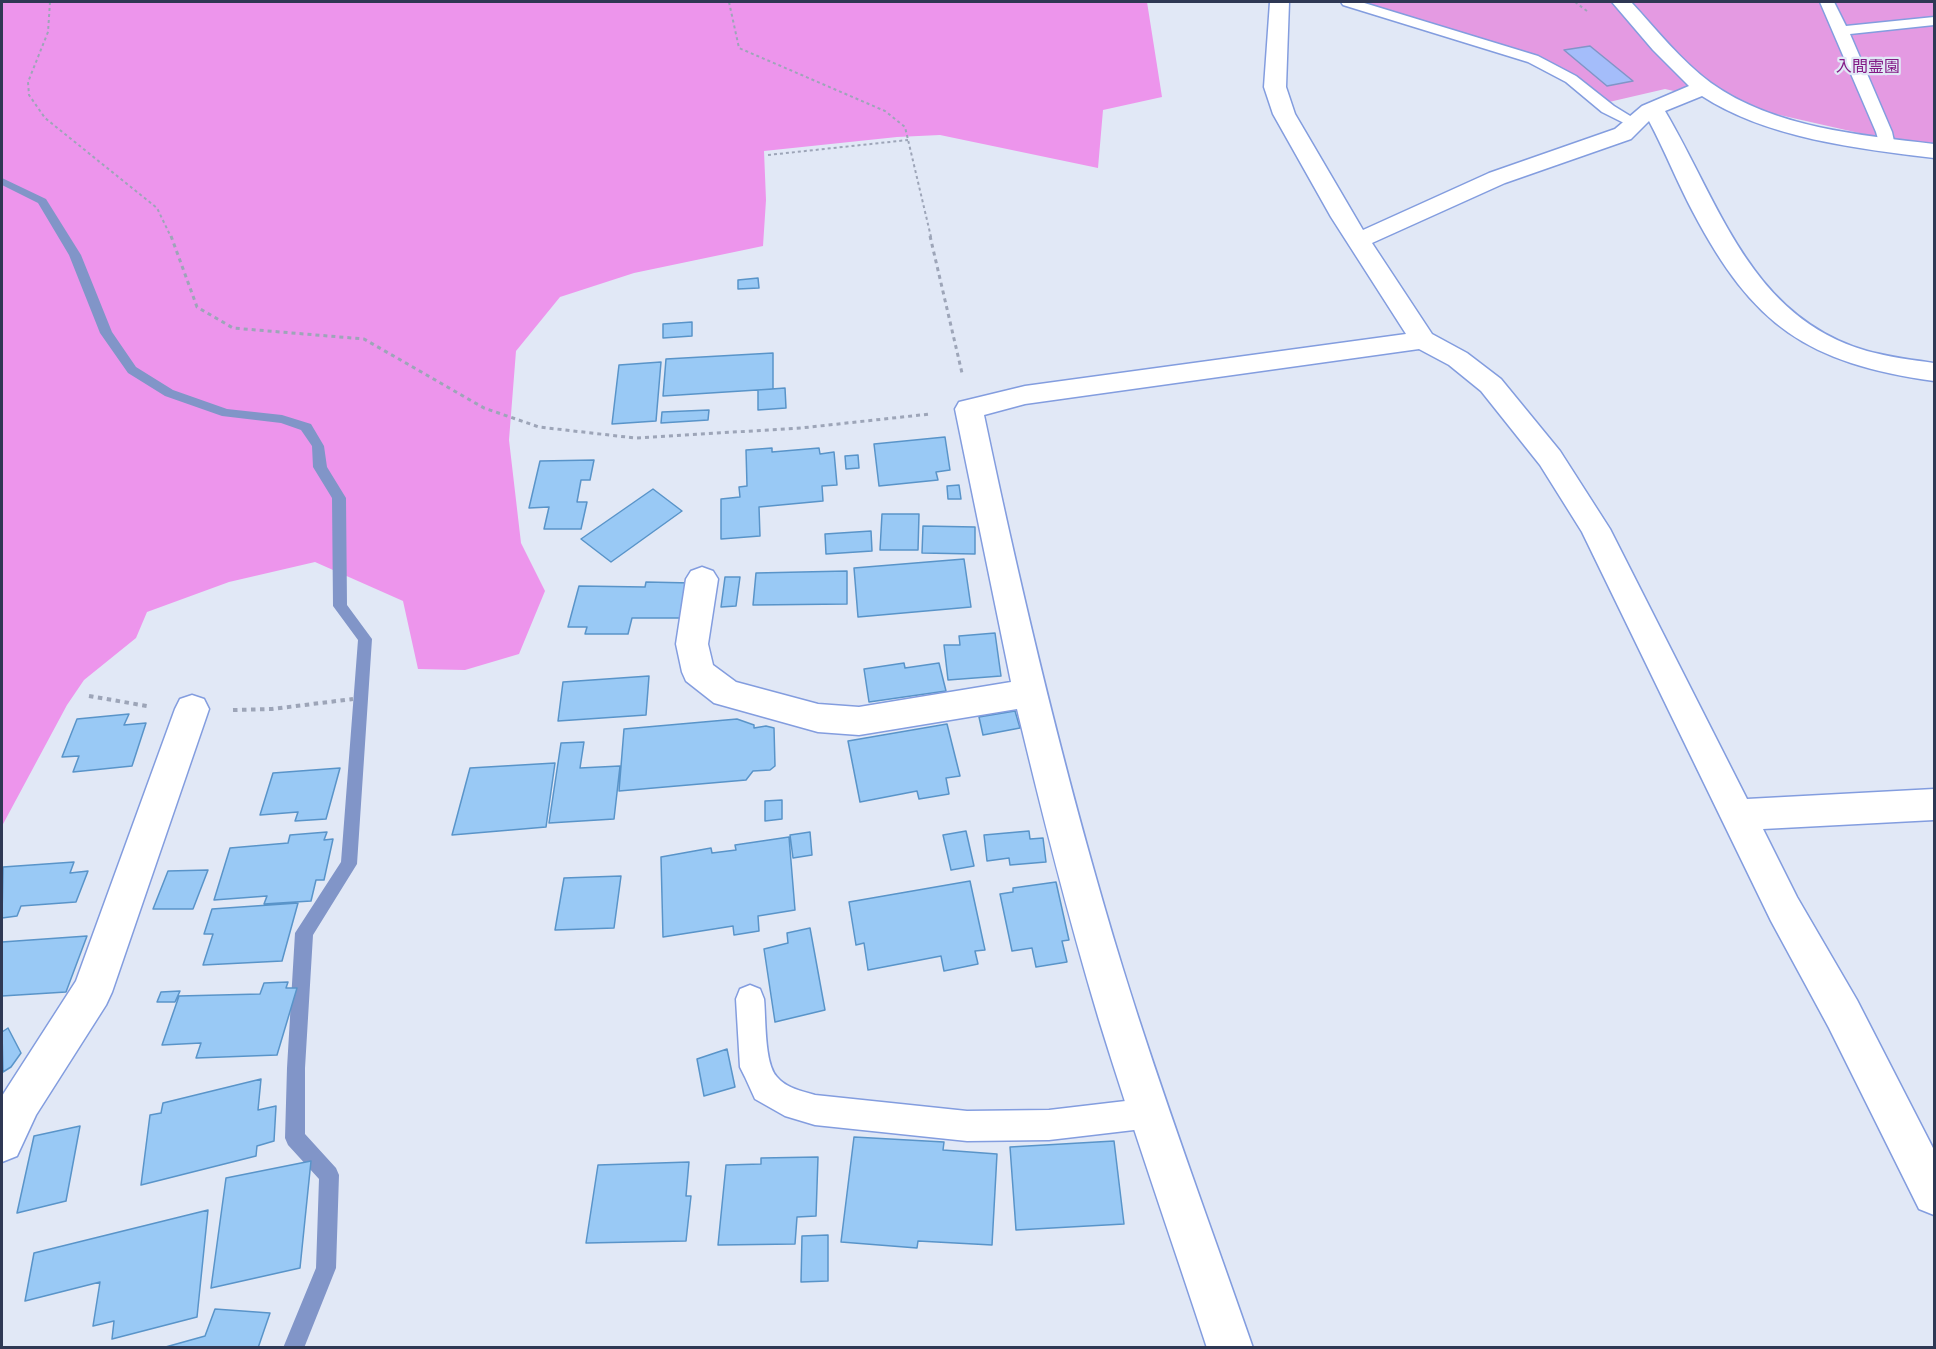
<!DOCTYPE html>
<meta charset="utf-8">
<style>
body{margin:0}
#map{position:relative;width:1936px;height:1349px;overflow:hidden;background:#e1e8f6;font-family:Barlow,sans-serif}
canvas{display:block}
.frame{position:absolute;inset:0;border:3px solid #2e3854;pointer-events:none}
</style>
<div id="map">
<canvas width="1936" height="1349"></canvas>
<div class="frame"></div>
</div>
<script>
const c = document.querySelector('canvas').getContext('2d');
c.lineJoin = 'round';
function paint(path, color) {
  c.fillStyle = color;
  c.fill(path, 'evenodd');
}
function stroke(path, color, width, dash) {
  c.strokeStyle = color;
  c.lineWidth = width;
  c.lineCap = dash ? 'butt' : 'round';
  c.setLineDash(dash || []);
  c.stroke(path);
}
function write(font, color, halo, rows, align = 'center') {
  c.font = font + ' Barlow,"Noto Sans JP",sans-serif';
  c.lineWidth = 4.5;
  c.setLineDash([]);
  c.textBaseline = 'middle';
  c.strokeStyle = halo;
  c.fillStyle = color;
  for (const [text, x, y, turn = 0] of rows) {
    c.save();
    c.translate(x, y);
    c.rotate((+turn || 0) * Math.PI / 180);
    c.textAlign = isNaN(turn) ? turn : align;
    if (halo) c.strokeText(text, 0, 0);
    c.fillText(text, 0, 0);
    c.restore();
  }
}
paint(new Path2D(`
 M1362 2H1934V143L1905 141 1859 133 1665 89 1609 102 1572 75 1533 55Z`), '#e49ae2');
paint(new Path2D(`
 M2 2H1147L1162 97 1103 110 1098 168 940 135 897 137 764 151 766 200 763 246 634 273 560 297 516 351 509 440 521 543 545 591 519 654 465 670 418 669 403 601 315 562 229 582 147 612 136 638 84 680 67 705 2 826Z`), '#ed95ec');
const water = new Path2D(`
 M1590 46 1633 81 1607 86 1564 50Z`);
paint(water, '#a4bdfa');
stroke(water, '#8195c8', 1.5);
paint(new Path2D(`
 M2 178 46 199 81 255 112 332 136 367 173 390 227 409 282 415 311 424 324 446 327 467 346 498 347 605 372 639 357 864 313 935 305 1068V1134L336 1168 339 1175 336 1268 304 1348H283L316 1268 319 1179 288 1145 285 1138 287 1068 295 933 341 862 358 640 333 606 332 498 313 467 312 446 301 430 281 423 222 416 165 396 128 373 100 333 69 255 38 203 2 185Z`), '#8195c8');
const building = new Path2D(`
 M758 278 759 288 738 289V280Z
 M692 322V336L663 338V324Z
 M773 353V389L663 396 666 359Z
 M661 362 656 421 612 424 619 365Z
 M785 388 786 408 758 410V390Z
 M709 410 708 420 661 423 662 412Z
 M945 437 950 470 936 472 938 480 879 486 874 444Z
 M772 448V452L819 448 820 454 834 452 837 485 822 486 823 501 759 507 760 536 721 539V499L740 497 739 487 747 486 746 450Z
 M858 455 859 468 846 469 845 456Z
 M594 460 590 480H581L577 502H587L581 529H544L549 507 529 508 540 461Z
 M959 485 961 499H948L947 486Z
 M653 489 682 511 611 562 581 539Z
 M882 514H919L918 550H880Z
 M923 526 975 527V554L922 553Z
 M871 531 872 551 826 554 825 534Z
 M964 559 971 607 858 617 854 568Z
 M847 571V604L753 605 756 573Z
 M725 577H740L736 606 721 607Z
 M646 582 692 583 685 618H632L628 634H585L587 627H568L579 586 645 587Z
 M995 633 1001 676 948 680 944 645H960L959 636Z
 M904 663 905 668 939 663 946 691 869 702 864 669Z
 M649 676 646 715 558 721 563 682Z
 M1015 711 1020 728 983 735 979 717Z
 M129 714 124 725 146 723 132 766 73 772 79 756 62 757 77 719Z
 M737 719 754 725V728L766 726 774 728 775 766 770 770 753 771 746 780 619 791 624 729Z
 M947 724 960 776 946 778 949 794 919 799 917 791 860 802 848 741Z
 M584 742 580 768 620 766 614 819 549 823 561 743Z
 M555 763 546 827 452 835 470 768Z
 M340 768 326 819 295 821 298 812 260 815 273 773Z
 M782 800V819L765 821V801Z
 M966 831 974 866 951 870 943 835Z
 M1029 831 1030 839 1043 838 1046 862 1010 865 1009 858 987 861 984 835Z
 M327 832 324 840 333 839 324 880H316L311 901 264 904 267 896 214 900 230 848 288 843 290 835Z
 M810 832 812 855 793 858 790 835Z
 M789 837 795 910 758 916 759 931 734 935 733 926 663 937 661 857 711 848 712 853 736 850 735 845Z
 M74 862 70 873 88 871 76 902 21 906 17 916 2 918 3 867Z
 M208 870 193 909H153L168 871Z
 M621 876 614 928 555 930 564 878Z
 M970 881 985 950 975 951 978 964 944 971 941 956 868 970 864 943 856 945 849 902Z
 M1056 882 1069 940 1062 941 1067 962 1036 967 1032 948 1012 951 1000 894 1013 892V888Z
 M298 903 282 961 203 965 213 934H204L212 909Z
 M810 928 825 1010 775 1022 764 949 788 943 787 933Z
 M87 936 66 992 2 996V942Z
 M288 982 286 988H297L277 1055 196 1058 201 1043 162 1045 179 996 260 994 264 983Z
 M180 991 175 1002H157L161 992Z
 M8 1028 21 1053 11 1067 3 1072 2 1032Z
 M727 1049 735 1087 704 1096 697 1059Z
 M261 1079 258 1110 276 1106 274 1141 257 1146 256 1156 141 1185 150 1115 161 1113 163 1103Z
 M80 1126 66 1201 17 1213 34 1136Z
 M854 1137 944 1142 943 1150 997 1154 992 1245 918 1241 917 1248 841 1242Z
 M1114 1141 1124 1224 1016 1230 1010 1147Z
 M818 1157 816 1216 797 1217 795 1244 718 1245 726 1165 761 1164V1158Z
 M311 1161 300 1268 211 1288 226 1178Z
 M689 1162 686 1196H691L686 1241 586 1243 598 1165Z
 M208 1210 197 1317 112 1339 114 1321 93 1326 100 1282 25 1301 34 1253Z
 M828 1235V1281L801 1282 802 1236Z
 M215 1309 270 1313 258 1348H162L205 1336Z`);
paint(building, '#99c9f5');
stroke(building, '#5994c9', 1.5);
const service = new Path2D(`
 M1341 2H1361L1538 56 1576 76 1614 106 1640 122 1632 127 1602 112 1566 82 1528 62 1343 5Z
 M1820 2H1834L1846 26 1934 17V25L1850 34 1892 132 1895 146 1893 149H1881L1876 132Z
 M750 985 760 989 764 999C766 1018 764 1064 777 1077 786 1088 802 1091 815 1095L967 1111 1049 1110 1151 1098 1162 1102 1166 1113 1162 1124 1151 1128 1049 1140 967 1141 815 1125 785 1116 755 1099 745 1077 740 1067 736 999 740 989Z`);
const minor = new Path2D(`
 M1270 2H1289L1286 87 1295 114 1363 230 1489 173 1615 129 1642 106 1689 86 1653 50 1612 2H1631C1656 29 1681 61 1711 83 1774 128 1860 135 1934 144V158C1859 149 1766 138 1702 96L1665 111C1720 204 1750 317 1867 351 1889 357 1912 360 1934 363V381C1807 363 1753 326 1693 212 1677 182 1665 151 1649 121L1631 139 1505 183 1372 243 1432 334 1467 353 1501 379 1560 451 1610 529 1747 799 1934 789V820L1763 829 1797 897 1857 1000 1934 1150V1215L1919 1209 1829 1028 1771 921 1582 532 1540 465 1481 391 1449 365 1419 349 1025 404 984 415C1023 601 1067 786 1123 969 1162 1096 1209 1221 1253 1348H1207C1171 1238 1133 1130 1099 1020 1068 917 1042 813 1017 709L859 735 818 732 714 703 686 681 682 672 676 644 686 579 691 571 702 567 713 571 718 579 708 644 713 665 736 682 818 704 859 707 1011 682 955 409 959 402 1025 386 1406 334 1331 217 1273 114 1264 87Z
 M192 695 204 699 209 709 112 992 106 1005 36 1115 17 1156 2 1162V1096L76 981 175 709 180 699Z`);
stroke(service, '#839ddf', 3);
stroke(minor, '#839ddf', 3);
stroke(new Path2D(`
 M50 2 48 32 28 82 29 95 45 118 157 208 171 237
 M729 2 739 48 885 111 905 127 931 237
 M1575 2 1587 11
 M768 155 908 140`), '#9da5b8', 2, [3, 3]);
stroke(new Path2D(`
 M171 236 197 307 233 328 364 339 484 408 539 427 635 438 801 428 930 414
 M930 236 962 373`), '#9da5b8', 3, [4, 4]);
stroke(new Path2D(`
 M89 696 147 706
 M233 710 272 709 353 699`), '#9da5b8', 4, [4.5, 4.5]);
paint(service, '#fff');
paint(minor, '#fff');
write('16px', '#831a85', '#e1e8f6', [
 ["入間霊園",1868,67]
]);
</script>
